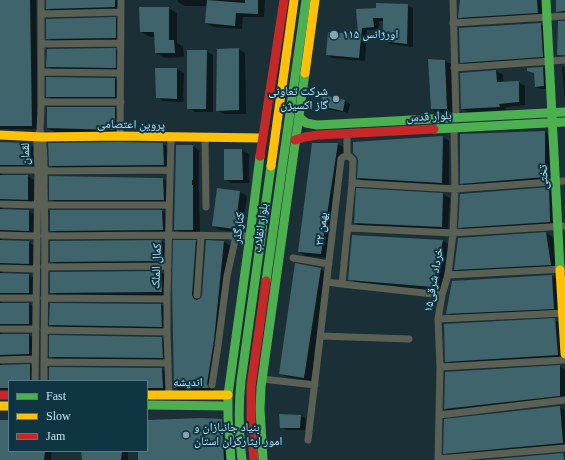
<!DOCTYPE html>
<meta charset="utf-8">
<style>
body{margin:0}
#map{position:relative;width:565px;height:460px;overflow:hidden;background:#1b2f37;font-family:"Times New Roman",serif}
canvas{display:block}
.legend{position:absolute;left:8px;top:380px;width:140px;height:72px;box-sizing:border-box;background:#0f3543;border:1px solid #567a89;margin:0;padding:5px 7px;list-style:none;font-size:12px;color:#c1e2f1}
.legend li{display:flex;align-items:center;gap:8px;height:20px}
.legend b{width:20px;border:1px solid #567a89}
</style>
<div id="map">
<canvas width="565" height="460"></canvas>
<ul class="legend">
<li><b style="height:5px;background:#4caf50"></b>Fast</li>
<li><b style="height:5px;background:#ffc107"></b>Slow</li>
<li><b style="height:5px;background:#c62828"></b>Jam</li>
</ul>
</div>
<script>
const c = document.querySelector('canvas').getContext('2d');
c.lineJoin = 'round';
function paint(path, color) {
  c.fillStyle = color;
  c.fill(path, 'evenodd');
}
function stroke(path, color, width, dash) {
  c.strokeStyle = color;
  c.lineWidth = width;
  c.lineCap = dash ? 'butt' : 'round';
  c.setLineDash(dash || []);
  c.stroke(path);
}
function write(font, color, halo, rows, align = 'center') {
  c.font = font + ' "Times New Roman","Noto Naskh Arabic",serif';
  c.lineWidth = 4;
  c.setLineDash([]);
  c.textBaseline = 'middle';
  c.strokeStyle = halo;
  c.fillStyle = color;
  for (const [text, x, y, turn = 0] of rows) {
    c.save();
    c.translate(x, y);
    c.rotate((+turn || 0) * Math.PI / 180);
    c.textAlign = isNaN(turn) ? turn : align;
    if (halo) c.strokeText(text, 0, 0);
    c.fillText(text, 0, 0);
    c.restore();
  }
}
paint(new Path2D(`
 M0 0H36L38 129H0Z
 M47 0H122V11L54 12 47 8Z
 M178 0H265L264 17H243L242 29 213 27 206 23 208 6H185L178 2Z
 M461 0H543L544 16 466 21 460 17Z
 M557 0H565V15L557 11Z
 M407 5 413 8V47L390 44 384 40V21H379V30H367L365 61 332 58 327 54 359 36 357 10Z
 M168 8 177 13V43L183 46 184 57 165 58 156 53 155 37H150L141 32Z
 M116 18 122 22V41L55 42 48 38Z
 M540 24 547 27 549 60 467 66 461 62Z
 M115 49 122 53V71L54 70 47 66Z
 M239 49 245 53 246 114H224L217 110Z
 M206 51 213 55V112H195L188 108Z
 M444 61 451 64 453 112 438 113 431 109Z
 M562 67H565V101Z
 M543 68 548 71 549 89H541L536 87 535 74 528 70Z
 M156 69H177L184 73 183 102 163 101 157 97Z
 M496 71 503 75V83L518 82 525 86V105L506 107V110L468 112 462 108Z
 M47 78 115 79 122 83V100H54L47 96Z
 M323 96 345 101 350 104 348 113 326 109 321 106Z
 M115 108 122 112V133L55 132 48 128Z
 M545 132 551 136 552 181 468 187 461 183Z
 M443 137 449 141V187L365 182 358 178Z
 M0 144H29L35 148V168L4 169 2 174V176H27L34 180V203L3 205 2 209V210L29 211 36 215V234L3 236 2 240V241L28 242 35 246V267L3 269 2 273V274L29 275 36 279V296L3 299 2 303V304H28L35 308V327L3 330 2 334V335H29L36 339V358L4 360 2 364V366L30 365 36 369V381H9V392L0 394Z
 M163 144 170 148 171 168 57 169 50 165Z
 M313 144H338L345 148 328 258 306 256 299 252Z
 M192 146 199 150V183L198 189 199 190 200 234 182 233 175 229Z
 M225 150H242L249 154V183H231L225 179Z
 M50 177 163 179 170 183 171 203H57L50 199Z
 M548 188 555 192 557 225 466 231 459 227Z
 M240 192 247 196 242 232 220 230 213 226Z
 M443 194 450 198 448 231 362 227 355 223Z
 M162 211 169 215 170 233 58 234 51 230Z
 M546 233 553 237 557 268 462 273 455 269 458 239Z
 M161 241 168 245 169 264 58 265 51 261Z
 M195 241 202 245 198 300 202 299 207 241 224 242 231 246 220 344 214 389 215 392H182L175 388Z
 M443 241 450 245 440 291 356 283 349 279Z
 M320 269 327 273 311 381 287 377 280 373Z
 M161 272 168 276 169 296H58L51 292Z
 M552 276 559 280 561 312 454 317 448 313 453 282Z
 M161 305 168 309 169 330 57 328 50 325Z
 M554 320 561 323 564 359 453 365 446 361Z
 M161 338 168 342 169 361 57 360 50 356Z
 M559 366 565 370V399L452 413 445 409Z
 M161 369 168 373 169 392 147 394V381H50Z
 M559 407 565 410V447L451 457 444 453Z
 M301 416 306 419 305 430H286L281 427Z
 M221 420 228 424 231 460H139V451H147V421Z
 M0 421H9V451H52L51 460H0Z
 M82 451H128V460H83Z`), '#0007');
paint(new Path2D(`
 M0 0H30L32 126H0Z
 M46 0H115V7L46 9Z
 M207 0 245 3V0H258V14L236 13 235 26 205 23Z
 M460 0H537L538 13 458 18Z
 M556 0H565V11L556 12Z
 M376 3 408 4 407 44 383 41V18H373L374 27 362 28 359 58 326 55 328 32 358 34 356 9 376 8Z
 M139 7H169V40H174L175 53H155L154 32H140Z
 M116 17V38L46 39V19Z
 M558 21H565V55H557Z
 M541 23 543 57 460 63 459 28Z
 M116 48V68L46 67 47 49Z
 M239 48V110L216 111 217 49Z
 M187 50H207L206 109H187Z
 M428 59 445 60 447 109H431Z
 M543 67 544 86 535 87 534 73 527 71V68Z
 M155 68H177V99L156 98Z
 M496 70 497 82 519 81V102L499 104 500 107 461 109 460 73Z
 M46 77 115 78V97H46Z
 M322 95 345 100 343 111 320 106Z
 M47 107H115V130L47 128Z
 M545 131V177L460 184V134Z
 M443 136 442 183 357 178 358 160 357 157 353 153V142Z
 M0 142 29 143V165H0Z
 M120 142 163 143 164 165 49 166 48 143Z
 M312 143H338L321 254 298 252Z
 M176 145H193V180H192V185H193V230H174Z
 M224 149H242L243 180H224Z
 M0 175H28V200L0 199Z
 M49 176 163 178 164 200H49Z
 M549 187 550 222 458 228 460 194Z
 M217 188 240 191 235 229 212 226Z
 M356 188 443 193 442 227 354 223Z
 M0 209 29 210V231L0 230Z
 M50 210H162L163 230 50 231Z
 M546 232 551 265 454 270 458 238Z
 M352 235 443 240 433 287 348 280Z
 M0 240 29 241V264L0 263Z
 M161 240 163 261 50 262V241Z
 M173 240H196L192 295 194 299 197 300 201 298 202 295 206 240 224 241 214 340 207 384 209 388H174L172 286Z
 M295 263 321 268 304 378 279 374Z
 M161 271 162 292 50 293V272Z
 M0 273 29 274V293H0Z
 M552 275 554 309 446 314 452 281Z
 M0 303H29V324H0Z
 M50 303 161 304 162 327 49 325Z
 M555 318 558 355 445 362 444 324Z
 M0 334H29V354L0 355Z
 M49 335 162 337 163 358 49 357Z
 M30 364V381H9V388H0V365Z
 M560 365V396L444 409 445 372Z
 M49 367 162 368 163 388H147V381H49Z
 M560 406 563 443 443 454 444 419Z
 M279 414 301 415 300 428H280Z
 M202 418 222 419 224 460H138V451H147V420Z
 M0 420H9V451H45L44 460H0Z
 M81 451H122L121 460H82Z
 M563 453 564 460H484Z`), '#3f646b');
stroke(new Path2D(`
 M453 0 456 118
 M41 14 121 12
 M453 23 565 16
 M41 44 120 43
 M454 68 565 60
 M41 72 120 73
 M41 102H121
 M41 133C45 145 44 174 44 188 46 252 44 317 44 381
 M347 134V156
 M120 136 121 0
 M205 137 206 207
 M0 170H38
 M44 171 170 170
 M352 183 455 189 565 181
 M0 204 37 205
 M44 205H169
 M348 228 453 233 565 226
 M0 235 37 236
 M44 236 169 235 250 236
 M293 258 329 264
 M44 267 168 266
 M0 268 36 269
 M448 275 565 269
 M327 282 342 284 442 295
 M197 295 201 236
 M0 298H36
 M44 298 167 299
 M438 319 565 313
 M0 329H36
 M44 330 167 332
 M321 336 409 339
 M0 360 35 359
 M44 362 168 363
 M440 367 565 360
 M262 379 315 385
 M35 381 38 170 37 152V137L40 131 41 107V0
 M212 385 218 346 227 276 236 236
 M169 395 167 332V299L171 137
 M439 415 565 400
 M308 440 341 159 343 157 346 156 350 157 353 160 352 183 342 284
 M438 459 565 448
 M438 460 440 367 438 319 442 295 448 275 453 233 455 189 454 128`), '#5b6054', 7);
stroke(new Path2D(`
 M546 0 560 270
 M299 117 306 123 317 125 565 112
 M434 129 565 122
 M266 281 306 0
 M147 405 228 406
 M231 460 228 418V395L250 236 260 156
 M242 460C239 434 238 408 241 381L271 166
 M263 460 260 409 261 387 305 73`), '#4caf50', 9);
stroke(new Path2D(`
 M305 73 315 0
 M0 135 42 137 120 136 262 138
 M271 166 294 0
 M560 270 565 354
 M147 395H228
 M0 406H9`), '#ffc107', 9);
stroke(new Path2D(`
 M295 140 305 137 318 135 434 129
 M260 156 284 0
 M0 395H9
 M254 460 251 423V386L266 281`), '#c62828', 9);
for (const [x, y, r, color] of [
 [334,35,5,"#87a3b0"],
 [336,99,4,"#87a3b0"],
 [186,435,4,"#87a3b0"]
]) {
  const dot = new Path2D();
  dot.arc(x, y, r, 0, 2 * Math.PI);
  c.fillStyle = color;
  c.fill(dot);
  stroke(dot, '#0f3543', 1.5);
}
write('12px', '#c1e2f1', '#0f3543', [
 ["اورژانس ۱۱۵",343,35],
 ["شرکت تعاونی",328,92,"right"],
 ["گاز اکسیژن",328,106,"right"],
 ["بنیاد جانبازان و",194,428],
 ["امور ایثارگران استان",194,442]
], 'left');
write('12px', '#c1e2f1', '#0f3543', [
 ["بلوار قدس",429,117,-3],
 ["پروین اعتصامی",131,125,1],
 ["لقمان",26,154,-90],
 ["تختی",544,177,-93],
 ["کنارگذر",239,228,-83],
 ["بلوار انقلاب",261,228,-82],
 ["۲۲ بهمن",322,229,-83],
 ["کمال الملک",157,266,-88],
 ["۱۵خرداد شرقی",434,280,-80],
 ["اندیشه",188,383]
]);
</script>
